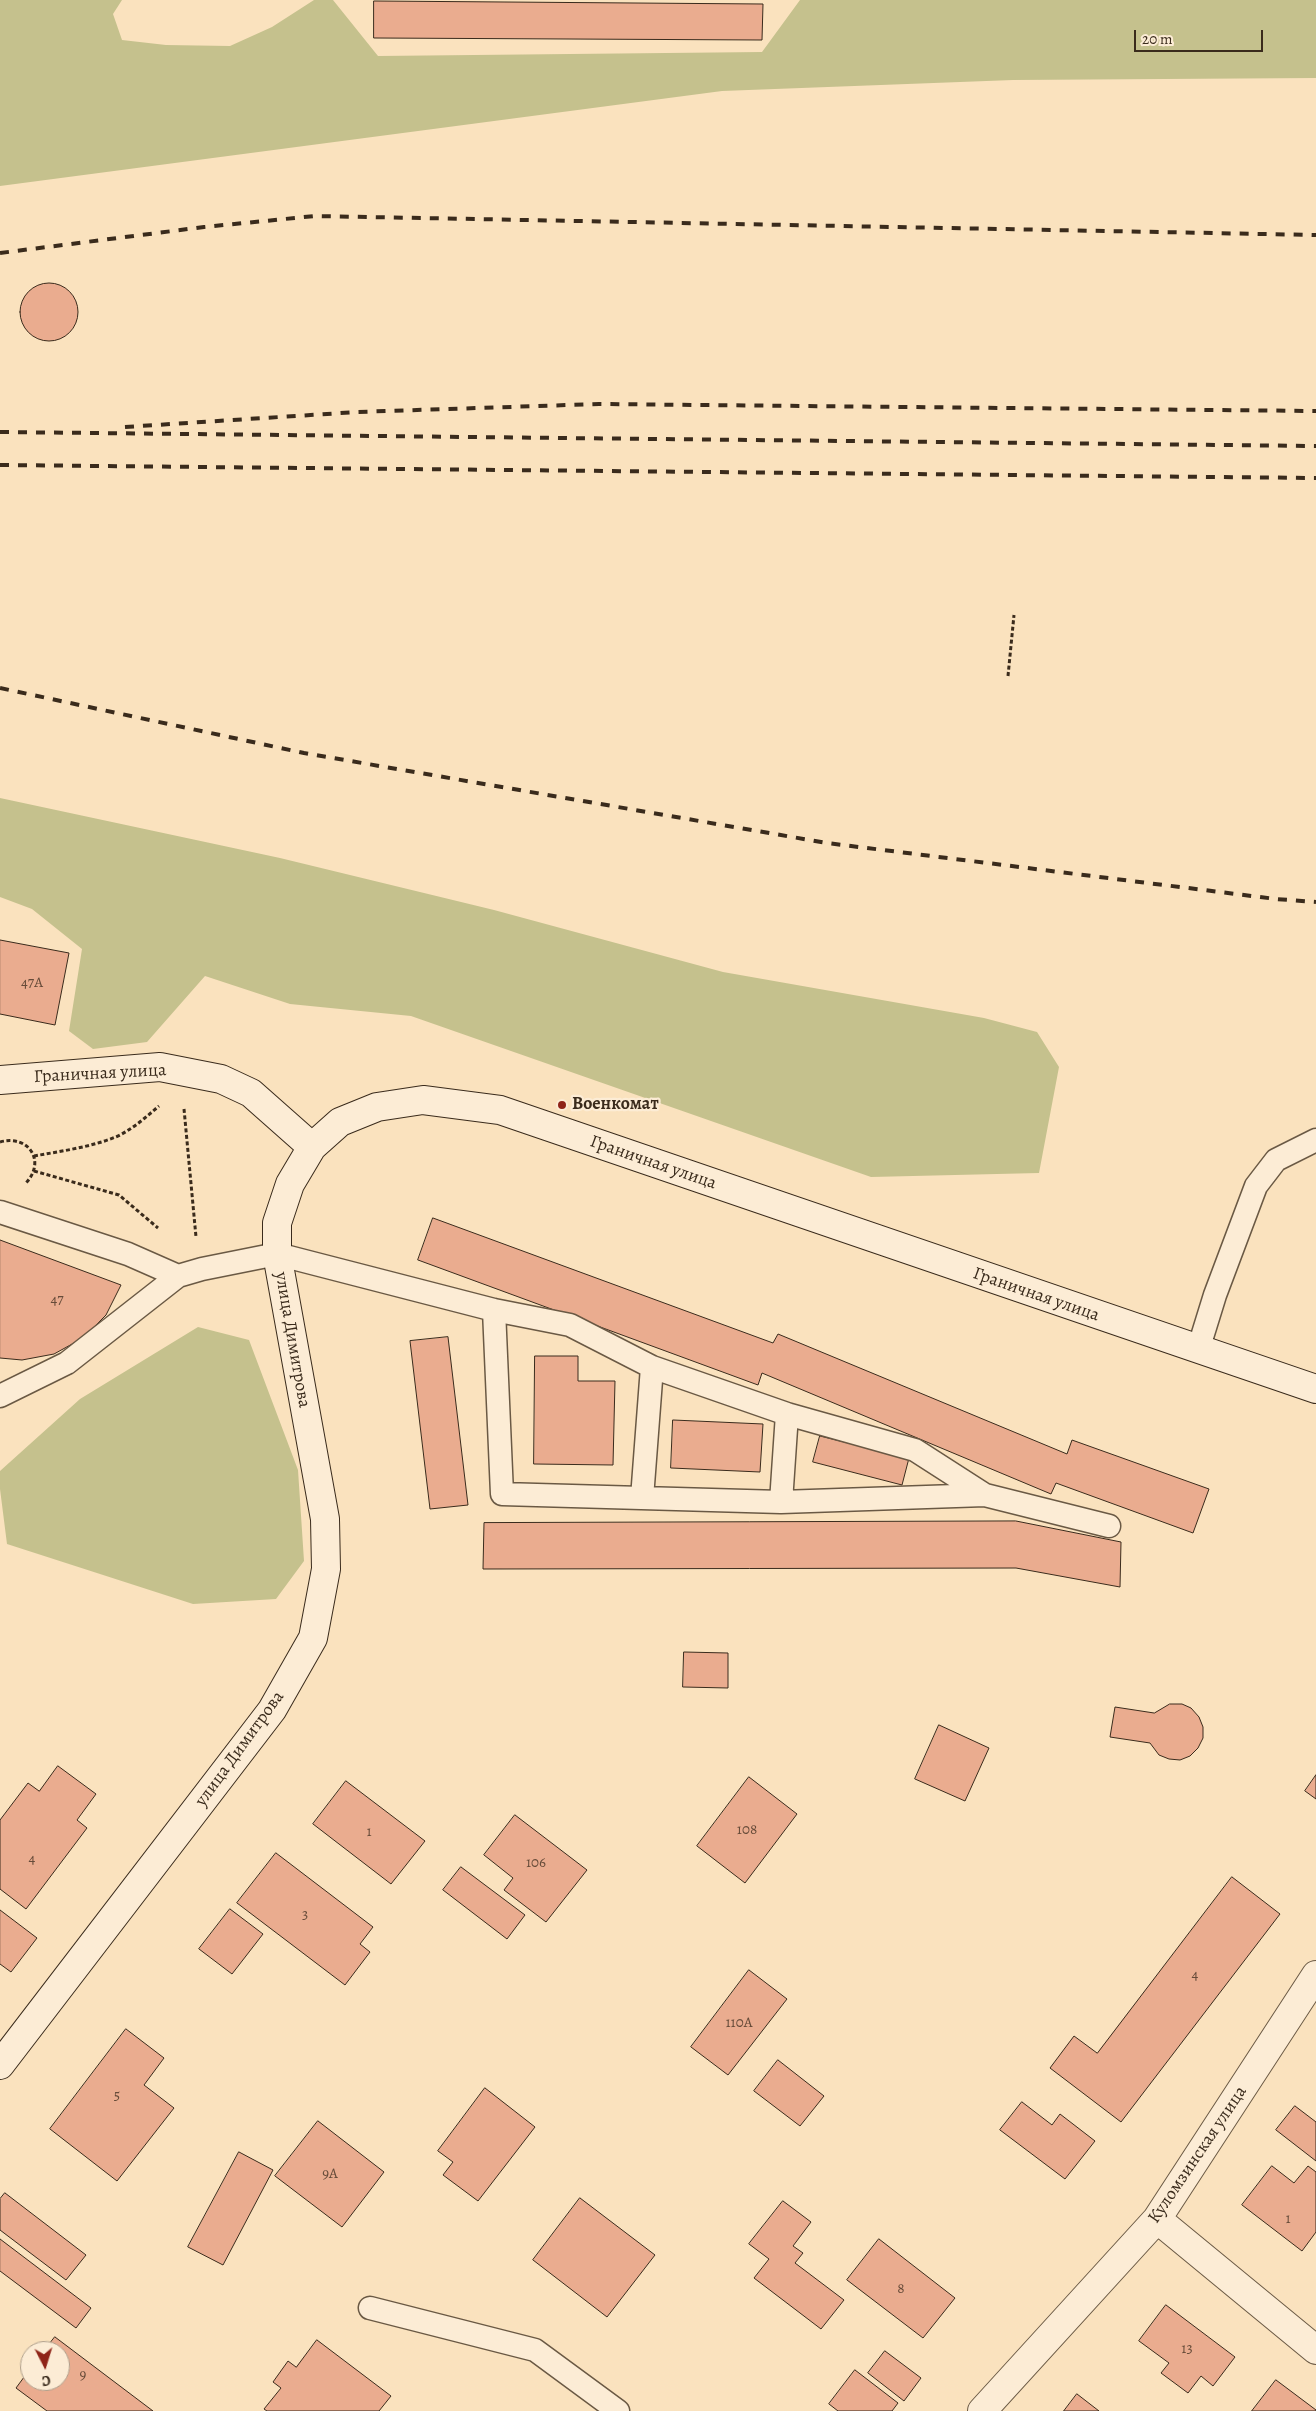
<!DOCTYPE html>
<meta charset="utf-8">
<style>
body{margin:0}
#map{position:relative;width:1316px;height:2411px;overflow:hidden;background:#fae2be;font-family:Alegreya,serif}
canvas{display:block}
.north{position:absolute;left:20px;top:2341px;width:50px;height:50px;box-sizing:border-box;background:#fcecd5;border:1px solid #ae9f8b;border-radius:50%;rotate:175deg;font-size:14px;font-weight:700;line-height:20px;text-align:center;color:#3a2b1c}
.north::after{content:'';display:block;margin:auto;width:18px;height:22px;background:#8f2418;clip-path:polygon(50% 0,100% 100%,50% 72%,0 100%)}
.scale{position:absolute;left:1134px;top:30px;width:129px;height:22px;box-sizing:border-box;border:2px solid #3a2b1c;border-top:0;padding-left:6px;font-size:15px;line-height:18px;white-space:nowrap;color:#3a2b1c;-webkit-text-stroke:4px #fcecd5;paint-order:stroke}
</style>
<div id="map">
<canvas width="1316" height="2411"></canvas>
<div class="north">С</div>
<div class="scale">20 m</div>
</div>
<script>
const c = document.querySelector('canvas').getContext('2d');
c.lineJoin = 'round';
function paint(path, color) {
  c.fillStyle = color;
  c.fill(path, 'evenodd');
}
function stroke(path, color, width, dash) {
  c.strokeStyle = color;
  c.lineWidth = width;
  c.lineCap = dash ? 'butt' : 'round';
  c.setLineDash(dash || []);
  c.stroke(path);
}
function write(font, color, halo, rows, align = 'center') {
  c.font = font + ' Alegreya,serif';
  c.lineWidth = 4.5;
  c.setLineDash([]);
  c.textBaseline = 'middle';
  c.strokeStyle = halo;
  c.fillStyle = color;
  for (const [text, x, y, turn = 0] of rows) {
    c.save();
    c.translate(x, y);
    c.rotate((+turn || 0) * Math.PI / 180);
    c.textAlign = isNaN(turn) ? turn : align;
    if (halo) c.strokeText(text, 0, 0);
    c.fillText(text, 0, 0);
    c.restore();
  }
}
paint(new Path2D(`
 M0 0H122L113 14 122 40 166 45 230 46 272 27 314 0H333L378 56 762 52 800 0H1316V78L1013 80 722 91 0 186Z
 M0 798 280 858 494 910 723 972 984 1018 1037 1032 1059 1067 1039 1173 871 1177 411 1016 290 1004 205 976 147 1042 93 1049 69 1031 82 949 32 909 0 897Z
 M198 1327 249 1340 298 1470 304 1561 276 1599 193 1604 7 1544 0 1489V1471L80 1399Z`), '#c5c18d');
const building = new Path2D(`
 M374 1 763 4 762 40 374 38Z
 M20 312a29 29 0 1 1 58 0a29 29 0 1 1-58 0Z
 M0 940 69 953 55 1025 0 1014Z
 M433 1218 773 1343 778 1334 1067 1454 1072 1440 1209 1489 1193 1533 1056 1483 1051 1494 762 1373 758 1385 418 1260Z
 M0 1240 121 1285 106 1315 83 1338 54 1354 22 1360 0 1358Z
 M448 1337 468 1505 430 1509 410 1341Z
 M535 1356H578V1381H615L613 1465 534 1464Z
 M673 1420 763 1424 760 1472 671 1468Z
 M820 1436 909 1458 902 1485 813 1462Z
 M1016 1521 1121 1542 1120 1587 1016 1568 483 1569 484 1523Z
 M684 1652 728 1653V1688L683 1687Z
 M1170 1704H1182L1191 1708 1199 1717 1203 1727V1738L1198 1748 1190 1756 1180 1760 1169 1759 1159 1755 1150 1743 1110 1737 1115 1707 1154 1713Z
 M939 1725 989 1748 965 1801 915 1779Z
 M58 1766 96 1794 77 1820 87 1828 26 1909 0 1889V1820L28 1783 39 1791Z
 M1316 1775V1799L1305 1791Z
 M749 1777 797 1814 745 1883 697 1846Z
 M346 1781 425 1841 391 1884 313 1824Z
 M515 1815 587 1870 546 1922 504 1890 513 1878 484 1855Z
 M276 1853 373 1927 360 1944 370 1952 345 1985 237 1903Z
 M461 1867 525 1915 507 1939 443 1890Z
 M1232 1877 1280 1914 1121 2122 1050 2068 1074 2036 1097 2053Z
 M230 1909 263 1934 232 1974 199 1949Z
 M0 1910 37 1938 11 1972 0 1964Z
 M749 1970 787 1999 728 2075 691 2047Z
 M126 2029 164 2058 144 2085 174 2108 117 2181 50 2129Z
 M778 2060 824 2096 800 2126 754 2091Z
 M485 2088 535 2127 478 2201 443 2175 453 2162 438 2151Z
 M1022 2102 1052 2125 1060 2114 1095 2141 1065 2179 1000 2130Z
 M1295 2106 1316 2122V2161L1276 2130Z
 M318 2121 384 2172 342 2227 275 2176Z
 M239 2152 273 2170 223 2265 188 2247Z
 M1272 2166 1294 2183 1308 2166 1316 2172V2232L1302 2251 1242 2205Z
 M5 2193 86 2255 66 2280 0 2230V2199Z
 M580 2198 655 2255 607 2317 533 2260Z
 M783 2201 811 2222 793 2246 803 2253 795 2263 844 2300 821 2329 754 2278 769 2259 749 2244Z
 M0 2239 91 2308 76 2328 0 2271Z
 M879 2239 955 2298 923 2338 847 2280Z
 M1166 2305 1235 2357 1213 2386 1201 2376 1188 2393 1161 2373 1169 2363 1139 2341Z
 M55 2337 153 2411H47L16 2388 30 2369V2381H60V2351H44Z
 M317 2340 391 2396 379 2411H267L264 2409 281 2388 273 2382 288 2361 296 2367Z
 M885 2351 921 2378 904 2401 868 2373Z
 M855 2370 898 2403 892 2411H838L829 2404Z
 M1276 2380 1316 2410V2411H1252Z
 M1077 2394 1099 2411H1064Z`);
paint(building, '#eaac8f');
stroke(building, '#3a2b1c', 1);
const lane = new Path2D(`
 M0 1212 128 1254 178 1276
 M494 1310 502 1494 781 1502 985 1495 1109 1526
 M1198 1350 1215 1295 1256 1186 1276 1160 1316 1140
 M0 1396 67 1363 178 1276 202 1269 277 1254 494 1310 570 1325 652 1367 787 1414 915 1450 985 1495
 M642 1498 652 1367
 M781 1502 787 1414
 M370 2308 535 2350 618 2411`);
const street = new Path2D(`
 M1157 2219 1316 2350
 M982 2411 1157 2219 1316 1975`);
const secondary = new Path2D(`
 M0 1080 160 1067 221 1079 251 1093 312 1147
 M0 2065 272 1710 313 1638 326 1569 325 1519 277 1254V1223L290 1184 312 1147 340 1122 377 1107 423 1100 500 1110 1316 1389`);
stroke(lane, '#6a5944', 25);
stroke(street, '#6a5944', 30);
stroke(secondary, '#3a2b1c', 30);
stroke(new Path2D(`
 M1008 676 1014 615
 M184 1109 196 1237
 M0 1142C29 1134 47 1162 25 1184
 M34 1156C62 1151 92 1147 118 1136 134 1128 146 1117 159 1106
 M34 1171 119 1195 158 1228`), '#3a2b1c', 3, [4, 2.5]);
stroke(lane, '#fcecd5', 22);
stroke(street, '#fcecd5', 28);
stroke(secondary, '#fcecd5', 28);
stroke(new Path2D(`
 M0 253 204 227 315 216 1316 235
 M125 427 357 412 599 404 1316 411
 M0 432 1316 446
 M0 465 1316 478
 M0 688 304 753 827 843 1276 899 1316 902`), '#3a2b1c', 4, [9, 9]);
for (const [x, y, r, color] of [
 [562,1105,5,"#8f2418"]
]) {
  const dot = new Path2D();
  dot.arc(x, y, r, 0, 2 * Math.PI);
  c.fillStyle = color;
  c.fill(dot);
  stroke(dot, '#fcecd5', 2);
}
write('15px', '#664b39', null, [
 ["47А",32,983],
 ["47",57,1300],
 ["108",747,1830],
 ["1",369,1832],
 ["4",32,1859],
 ["106",536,1863],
 ["3",305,1915],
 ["4",1195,1975],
 ["110А",739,2023],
 ["5",117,2096],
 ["9А",330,2174],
 ["1",1288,2219],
 ["8",901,2289],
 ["13",1187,2349],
 ["9",83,2375]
]);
write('18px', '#3a2b1c', '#fcecd5', [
 ["Граничная улица",100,1074,-3],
 ["Граничная улица",653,1163,19],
 ["Граничная улица",1036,1295,19],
 ["улица Димитрова",292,1340,80],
 ["улица Димитрова",240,1749,-54],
 ["Куломзинская улица",1198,2155,-56]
]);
write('bold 18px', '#3a2b1c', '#fcecd5', [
 ["Военкомат",572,1105]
], 'left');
</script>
